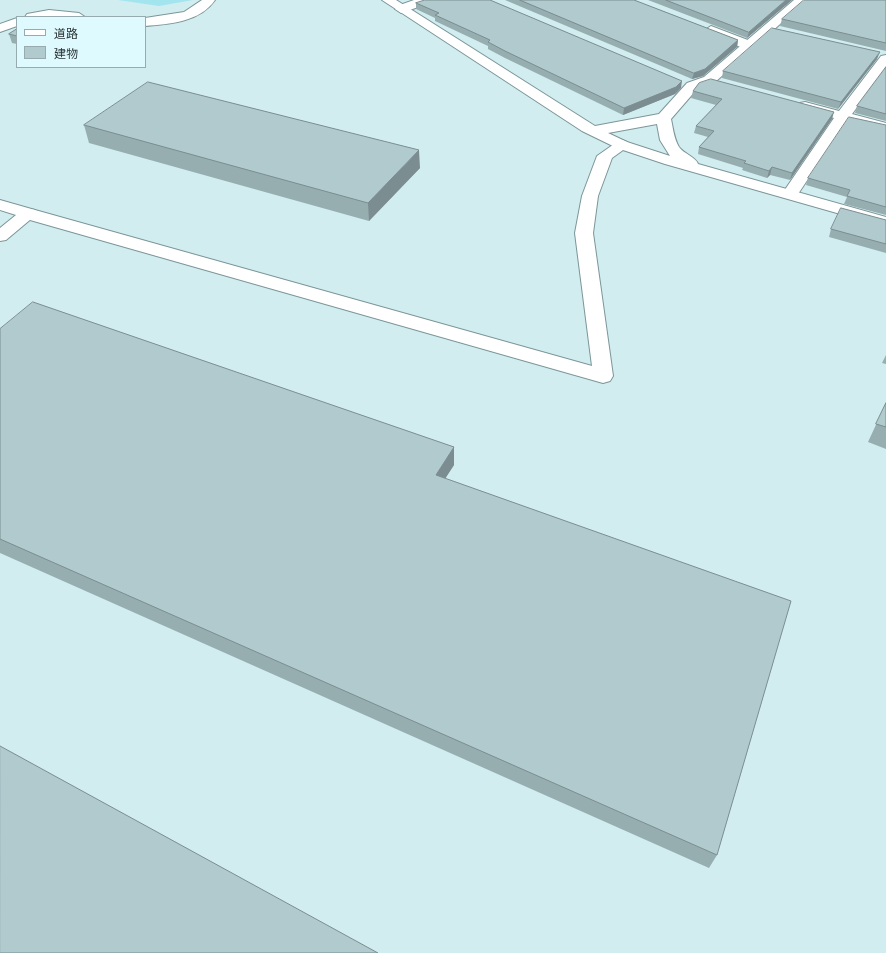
<!DOCTYPE html>
<meta charset="utf-8">
<style>
body{margin:0}
#map{position:relative;width:886px;height:953px;overflow:hidden;background:#d1edf0;font-family:Mulish,"Noto Sans JP",sans-serif}
canvas{display:block}
.legend{position:absolute;left:16px;top:16px;width:130px;height:52px;box-sizing:border-box;background:#dffafe;border:1px solid #97abae;margin:0;padding:5px 7px;list-style:none;font-size:12px;color:#2a3536}
.legend li{display:flex;align-items:center;gap:8px;height:20px}
.legend b{width:20px;border:1px solid #97abae}
</style>
<div id="map">
<canvas width="886" height="953"></canvas>
<ul class="legend">
<li><b style="height:5px;background:#fff"></b>道路</li>
<li><b style="height:11px;background:#b0cace"></b>建物</li>
</ul>
</div>
<script>
const c = document.querySelector('canvas').getContext('2d');
c.lineJoin = 'round';
function paint(path, color) {
  c.fillStyle = color;
  c.fill(path, 'evenodd');
}
function stroke(path, color, width, dash) {
  c.strokeStyle = color;
  c.lineWidth = width;
  c.lineCap = dash ? 'butt' : 'round';
  c.setLineDash(dash || []);
  c.stroke(path);
}
paint(new Path2D(`
 M118 0H193L159 6Z`), '#a3e5ee');
const minor = new Path2D(`
 M202 0H215C200 22 170 24 145 26V18L184 12Z
 M414 0H432L430 3 401 13 395 9 397 6Z
 M49 10 79 13 85 17H25L27 14Z
 M17 18V26L0 32V24Z
 M711 26 753 42 755 45 753 48H743L706 33 705 30Z
 M886 55V68L852 114 886 123V132L846 122 796 197 790 199 784 197 782 194 834 118 800 109 798 106 800 103 805 102 839 111 881 56Z
 M622 140 627 142 630 145 612 158 598 196 593 233 613 376 610 381 603 383 23 218 21 214 23 210 29 209 35 210 592 366 575 233 582 196 597 156 617 142Z`);
const tertiary = new Path2D(`
 M382 0H396L595 126 659 114 687 83 704 77 794 0H807L714 83 697 89 671 119C673 128 674 139 679 147 684 154 696 157 698 164L886 217V227L665 164 617 148 582 131ZM657 124 660 140 670 156 627 142 608 133Z
 M0 200 35 210 37 214 6 240 0 241V228L16 215 0 210Z`);
stroke(minor, '#7c9699', 2);
stroke(tertiary, '#7c9699', 2);
paint(minor, '#fff');
paint(tertiary, '#fff');
paint(new Path2D(`
 M505 0H634L738 40 737 47 703 76 692 79Z
 M648 0H792L747 38Z
 M886 0V51L780 26 782 19Z
 M416 3 681 88 675 94 623 115 505 58 488 49V46L435 21V18L416 9Z
 M17 29V44L12 43 9 34Z
 M877 59 838 109 722 78 723 71Z
 M886 67V121L855 113 857 106Z
 M693 91 832 119 790 180 770 175 767 178 742 170 743 168 698 154 699 147 708 137 694 133 696 126 716 105 691 98Z
 M84 125 420 168 369 221 89 143Z
 M886 125V215L844 204 847 197 806 185 808 178Z
 M886 220V253L829 237 831 229Z
 M0 329 454 447V465L445 478 717 855 709 868 0 553Z
 M886 355V364L882 363Z
 M886 403V449L868 442Z`), '#97aeb1');
paint(new Path2D(`
 M786 0H792L747 38 749 32Z
 M738 40 737 47 703 76 692 79 694 73Z
 M880 52 877 59 838 109 841 102Z
 M682 81 681 88 675 94 623 115 624 108Z
 M834 112 832 119 790 180 792 173Z
 M419 150 420 168 369 221 368 203Z
 M772 167 770 175 767 178 769 171Z
 M454 447V465L436 493V475Z`), '#7b8d90');
const building = new Path2D(`
 M425 0H490L682 81 676 87 624 108 505 51 488 42 490 40 435 15 439 13 416 3Z
 M520 0H634L738 40 705 69 694 73Z
 M666 0H786L749 32Z
 M804 0H886V43L782 19Z
 M772 28 880 52 841 102 723 71Z
 M17 29V36L9 34Z
 M886 67V114L857 106Z
 M711 79 834 112 792 173 772 167 769 171 744 163 746 161 699 147 714 131 696 126 722 99 693 91 699 83Z
 M148 82 419 150 368 203 84 125Z
 M849 117 886 125V207L847 196 850 190 808 178Z
 M841 208 886 220V244L831 229Z
 M33 302 454 447 436 475 791 601 717 855 0 539V329Z
 M886 403V427L876 424Z
 M0 746 378 953H0Z`);
paint(building, '#b0cace');
stroke(building, '#7b8d90', 1);
</script>
